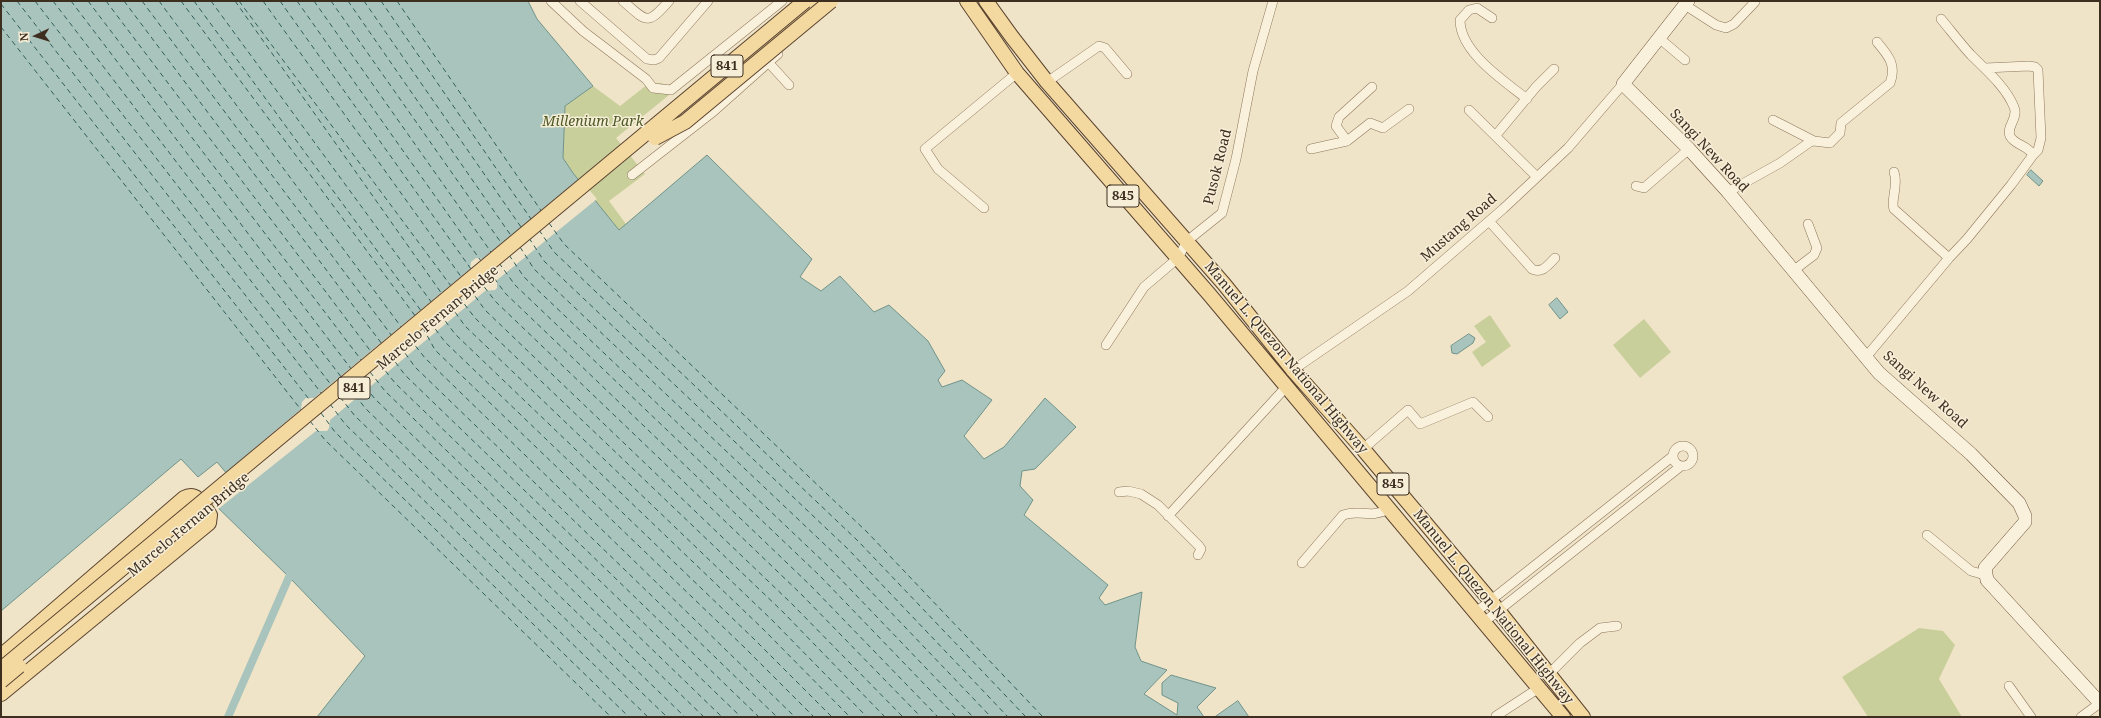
<!DOCTYPE html>
<style>
body{margin:0}
#map{position:relative;width:2101px;height:718px;overflow:hidden;background:#f0e4c8;font-family:"Noto Serif",serif}
canvas{display:block}
.frame{position:absolute;inset:0;border:2px solid #3d2e20;pointer-events:none}
.north{position:absolute;left:16px;top:16px;width:40px;height:40px;-webkit-text-stroke:3px #f7eed8;paint-order:stroke;rotate:266deg;font-size:11px;font-weight:700;line-height:16px;text-align:center;color:#3d2e20}
.north::after{content:'';display:block;margin:auto;width:14px;height:18px;background:#3d2e20;clip-path:polygon(50% 0,100% 100%,50% 72%,0 100%)}
</style>
<div id="map">
<canvas width="2101" height="718"></canvas>
<div class="frame"></div>
<div class="north">N</div>
</div>
<script>
const c = document.querySelector('canvas').getContext('2d');
c.lineJoin = 'round';
function paint(path, color) {
  c.fillStyle = color;
  c.fill(path, 'evenodd');
}
function stroke(path, color, width, dash) {
  c.strokeStyle = color;
  c.lineWidth = width;
  c.lineCap = dash ? 'butt' : 'round';
  c.setLineDash(dash || []);
  c.stroke(path);
}
function write(font, color, halo, rows, align = 'center') {
  c.font = font + ' "Noto Serif",serif';
  c.lineWidth = 3;
  c.setLineDash([]);
  c.textBaseline = 'middle';
  c.strokeStyle = halo;
  c.fillStyle = color;
  for (const [text, x, y, turn = 0] of rows) {
    c.save();
    c.translate(x, y);
    c.rotate((+turn || 0) * Math.PI / 180);
    c.textAlign = isNaN(turn) ? turn : align;
    if (halo) c.strokeText(text, 0, 0);
    c.fillText(text, 0, 0);
    c.restore();
  }
}
paint(new Path2D(`
 M662 83 674 91 616 138 645 174 609 201 626 224 619 230 573 173 563 158 565 106 593 86 620 106 648 84Z
 M1490 315 1511 346 1482 367 1472 352 1486 342 1474 326Z
 M1644 319 1671 352 1640 378 1613 345Z
 M1919 628 1943 631 1955 645 1939 679 1962 717H1868L1842 677Z`), '#c9cf9b');
const water = new Path2D(`
 M1 1H528L537 19 593 86 565 106 563 158 573 173 619 230 707 155 812 259 800 277 821 291 840 276 874 312 889 305 928 341 945 371 938 380 942 387 962 380 992 400 964 436 984 459 1004 447 1045 398 1076 427 1035 469 1022 471 1020 486 1033 500 1024 515 1108 585 1099 598 1105 605 1142 592 1135 647 1141 661 1167 670 1144 694 1177 715 1178 703 1162 695V683L1171 675 1216 688 1197 707 1204 717H317L365 656 289 577 210 500 233 481 217 462 198 477 181 459 1 611Z
 M2031 170 2043 181 2039 186 2027 175Z
 M1557 298 1568 312 1560 319 1549 305Z
 M1469 334 1475 338 1473 343 1457 354 1452 353 1451 346Z
 M1238 701 1249 717H1215Z`);
paint(water, '#a9c4bc');
stroke(water, '#6f938a', 1);
paint(new Path2D(`
 M580 179 597 199 497 280V288L495 290 485 291 330 420 329 428 327 431H316L217 510 208 501 231 481 224 474 301 409 302 402 306 398H314L470 269 471 262 476 258 483 259Z`), '#f0e4c8');
stroke(new Path2D(`
 M228 717 289 577`), '#a9c4bc', 8);
stroke(new Path2D(`
 M17 1 322 394
 M35 1 332 386
 M53 1 342 378
 M71 1 352 370
 M88 1 362 361
 M106 1 372 353
 M124 1 382 344
 M142 1 392 336
 M159 1 402 328
 M181 1 416 317
 M194 1 422 312
 M211 1 432 303
 M235 1 442 294
 M239 1 451 286
 M263 1 462 278
 M280 1 471 269
 M297 1 481 261
 M314 1 491 252
 M331 1 502 244
 M348 1 512 237
 M364 1 521 227
 M381 1 531 219
 M397 1 542 212
 M1 4 312 403
 M1 27 302 411
 M549 223 564 244 867 532 1043 717
 M539 230 554 252 858 541 1026 717
 M529 238 544 261 848 549 1008 717
 M520 247 534 269 839 558 991 717
 M509 255 524 277 829 567 973 717
 M499 263 515 285 820 576 956 717
 M489 271 505 293 810 585 938 717
 M479 280 495 301 801 594 921 717
 M470 289 485 310 791 603 903 717
 M459 297 475 318 782 611 885 717
 M450 305 465 326 772 620 867 717
 M440 314 455 334 763 629 850 717
 M430 322 445 342 753 638 832 717
 M423 328 435 350 744 647 814 717
 M410 339 425 358 795 717
 M400 346 415 367 777 717
 M390 355 405 375 759 717
 M380 364 395 383 741 717
 M370 372 385 391 722 717
 M360 380 375 399 704 717
 M350 388 365 408 685 717
 M340 397 355 416 667 717
 M330 404 345 424 648 717
 M321 413 335 432 629 717
 M310 421 325 440 611 717`), '#2f5d5a', 1, [5, 4]);
const street = new Path2D(`
 M551 1 583 31 646 79 653 88 671 90 782 1
 M580 1 647 59 654 60 659 58 708 1
 M623 1C647 22 647 26 669 1
 M1685 5 1716 25 1726 28 1734 24 1755 2
 M1492 18 1477 8 1469 10 1460 20C1460 52 1503 80 1527 99
 M1659 38 1685 60
 M768 62 789 85
 M1985 68 2029 66 2035 67 2038 70 2041 138 2038 150 2033 155
 M1047 82 1099 46 1105 48 1127 74
 M1469 110 1537 177
 M1773 120 1814 141
 M1496 135 1536 87 1554 69
 M1347 141 1336 126 1339 117 1372 87
 M1311 149 1347 141 1370 123 1383 128 1409 109
 M1894 172C1899 186 1890 201 1894 209L1949 258
 M632 175 714 111 778 54
 M1636 186 1644 188 1689 149
 M1728 192 1780 163 1810 142 1814 141 1830 143 1840 133 1841 123 1890 83C1897 65 1888 55 1877 42
 M984 208 938 169 925 149 1017 73
 M1489 221 1532 269C1542 274 1548 265 1555 258
 M1793 271 1814 255 1817 248 1808 224
 M1106 345 1144 287 1178 258 1187 241 1222 213 1236 159 1253 71 1273 1
 M1866 357 1949 258 1967 239 2011 185 2033 155C2028 145 2014 145 2010 136 2006 126 2019 118 2014 107 2006 87 1986 70 1971 55 1960 43 1951 31 1941 19
 M1293 370 1408 291 1503 209 1568 148 1623 84
 M1673 456a10 10 0 1 1 20 0a10 10 0 1 1-20 0Z
 M1363 449 1408 410 1420 424 1473 402 1488 417
 M1119 492 1128 491 1141 494 1158 505 1199 546 1201 549 1198 555
 M1168 516 1287 386
 M1927 535 1971 571 1985 575
 M1302 563 1343 515C1361 509 1369 519 1389 509
 M1476 612 1673 456
 M1484 622 1681 466
 M1549 674 1580 643 1600 628 1617 626
 M2009 686 2031 717
 M1496 716 1539 688
 M2081 717 2100 703`);
const secondary = new Path2D(`
 M1688 1 1623 84 1689 149 1728 192 1879 373 1971 454 2019 503 2025 516V522L1985 568 1987 580 2100 703`);
const primary = new Path2D(`
 M967 1 1017 73 1209 294 1563 717
 M986 1 1012 37 1047 82 1224 284 1292 369 1363 449 1490 600 1583 717
 M706 95 820 1
 M1 656 184 498C197 491 203 505 210 515L209 523 1 694`);
stroke(street, '#8d765c', 10);
stroke(secondary, '#6f573f', 14);
stroke(primary, '#5b4430', 16);
stroke(street, '#faf1dc', 9);
stroke(secondary, '#faf1dc', 13);
stroke(primary, '#f3d9a0', 14);
const primaryBridge = new Path2D(`
 M655 138 685 122 831 1
 M1 669 805 1
 M1 681 19 666`);
stroke(primaryBridge, '#5b4430', 16, []);
stroke(primaryBridge, '#f3d9a0', 14);
for (const [x, y, w] of [
 [727,66,32],
 [1123,196,32],
 [354,388,32],
 [1393,484,32]
]) {
  const box = new Path2D();
  box.roundRect(x - w / 2, y - 11, w, 22, 3);
  c.fillStyle = '#f7eed8';
  c.fill(box);
  stroke(box, '#3d2e20', 1);
}
write('bold 13px', '#3d2e20', null, [
 ["841",727,66],
 ["845",1123,196],
 ["841",354,388],
 ["845",1393,484]
]);
write('italic 14px', '#4d5a26', '#f7eed8', [
 ["Millenium Park",593,122]
]);
write('14px', '#3d2e20', '#f7eed8', [
 ["Sangi New Road",1709,151,47],
 ["Pusok Road",1218,167,-76],
 ["Mustang Road",1459,228,-41],
 ["Marcelo Fernan Bridge",438,318,-40],
 ["Manuel L. Quezon National Highway",1286,358,50],
 ["Sangi New Road",1925,390,42],
 ["Marcelo Fernan Bridge",189,525,-40],
 ["Manuel L. Quezon National Highway",1493,607,51]
]);
</script>
